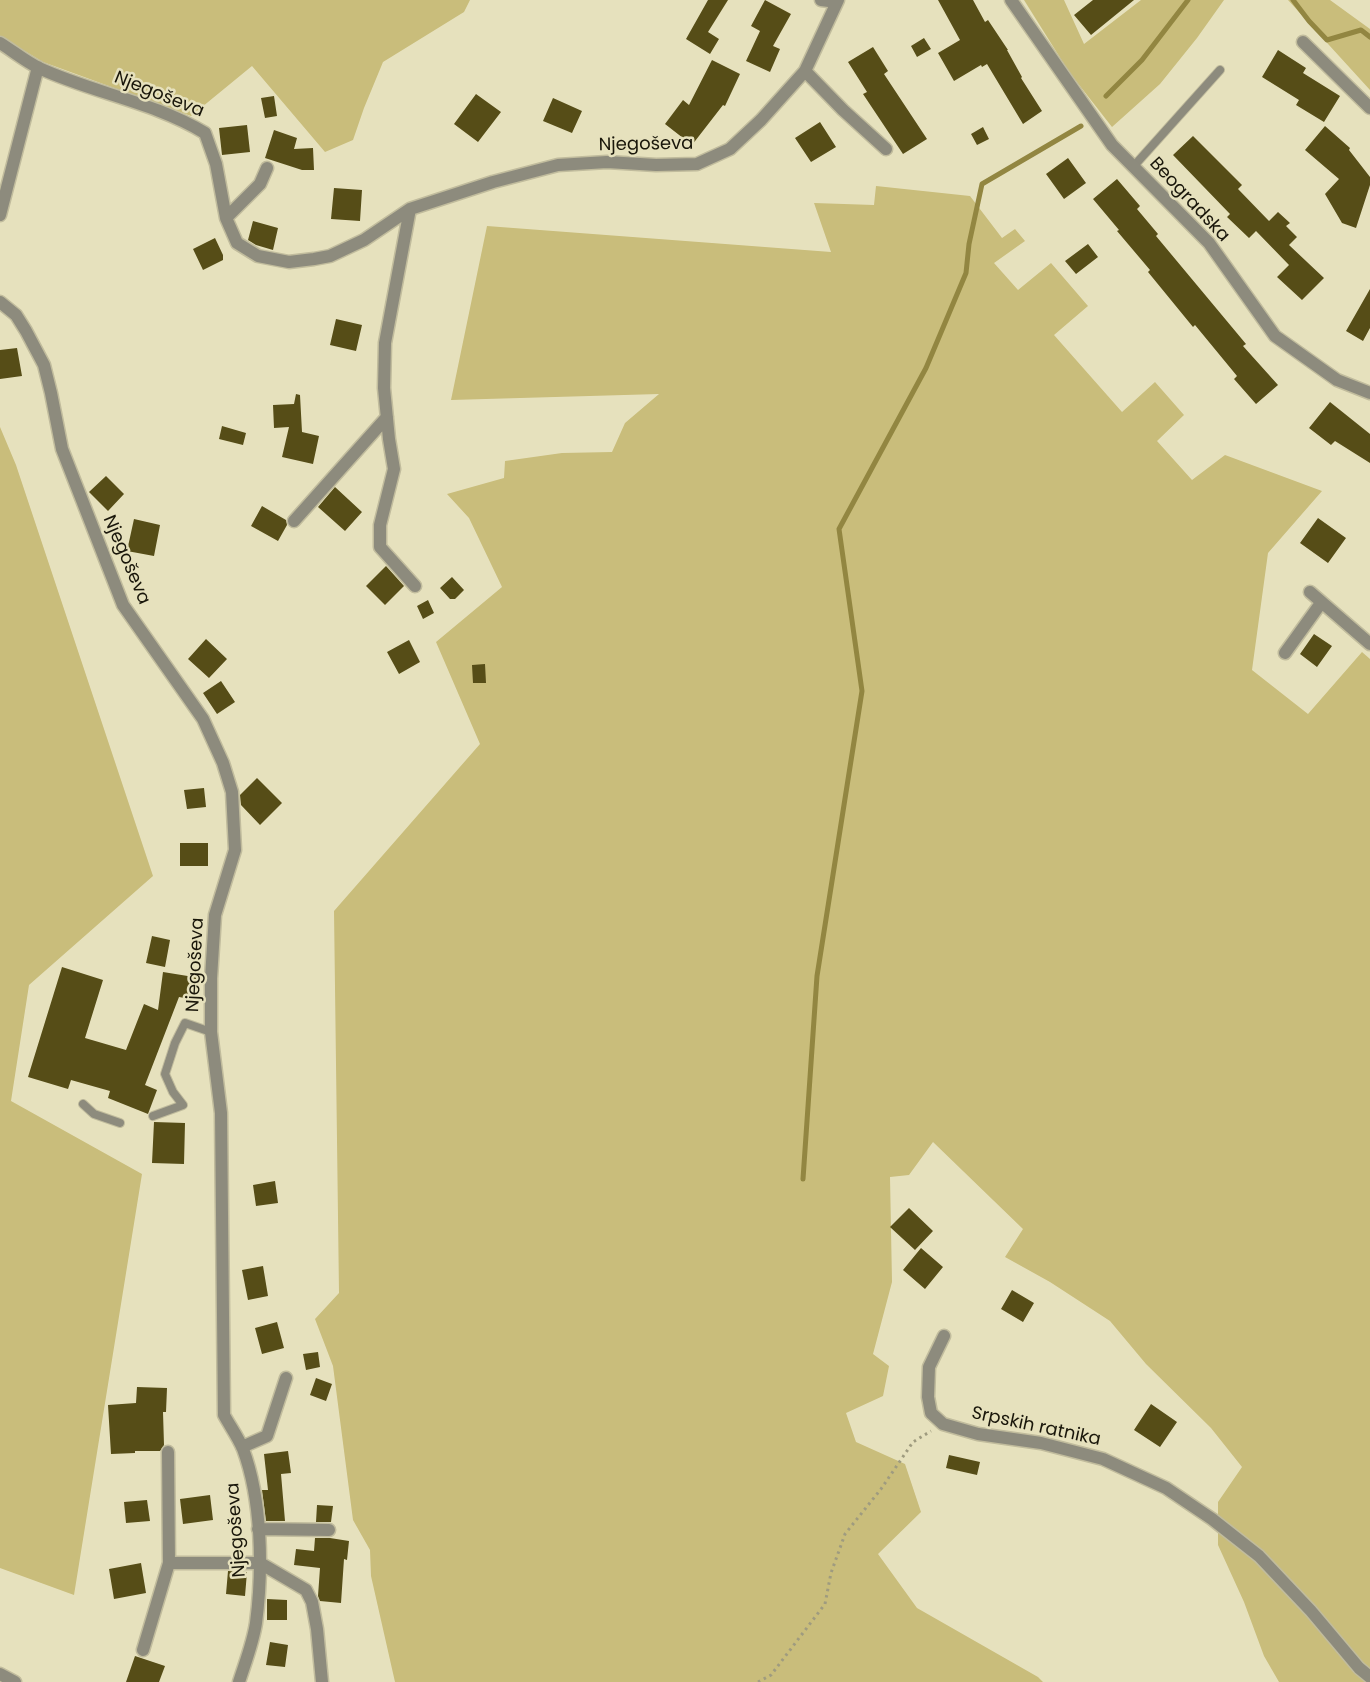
<!DOCTYPE html>
<meta charset="utf-8">
<style>
body{margin:0}
canvas{display:block;background:#e6e1bd}
</style>
<canvas width="1370" height="1682"></canvas>
<script>
const c = document.querySelector('canvas').getContext('2d');
c.lineJoin = 'round';
function paint(path, color) {
  c.fillStyle = color;
  c.fill(path, 'evenodd');
}
function stroke(path, color, width, dash) {
  c.strokeStyle = color;
  c.lineWidth = width;
  c.lineCap = dash ? 'butt' : 'round';
  c.setLineDash(dash || []);
  c.stroke(path);
}
function write(font, color, halo, rows, align = 'center') {
  c.font = font + ' Poppins,sans-serif';
  c.lineWidth = 5;
  c.setLineDash([]);
  c.textBaseline = 'middle';
  c.strokeStyle = halo;
  c.fillStyle = color;
  for (const [text, x, y, turn = 0] of rows) {
    c.save();
    c.translate(x, y);
    c.rotate((+turn || 0) * Math.PI / 180);
    c.textAlign = isNaN(turn) ? turn : align;
    if (halo) c.strokeText(text, 0, 0);
    c.fillText(text, 0, 0);
    c.restore();
  }
}
paint(new Path2D(`
 M0 0H470L464 12 383 62 364 108 353 140 325 152 252 66 191 116 43 62 0 36Z
 M1024 0H1064L1084 44 1141 0H1224L1197 38 1160 84 1112 127 1069 72Z
 M1288 0H1330L1370 29V90Z
 M876 186 970 196 1002 238 1015 229 1025 241 994 263 1018 290 1051 263 1088 306 1054 335 1122 412 1155 382 1184 415 1157 441 1192 480 1225 455 1322 491 1268 553 1252 670 1308 714 1362 652 1370 659V1682H1279L1264 1656 1244 1602 1218 1545V1502L1242 1467 1211 1428 1146 1364 1110 1321 1050 1282 1005 1257 1023 1229 933 1142 909 1175 890 1177 892 1282 873 1354 889 1366 883 1396 846 1413 856 1442 905 1464 921 1512 878 1554 917 1608 1038 1677 1043 1682H395L371 1576 370 1550 353 1520 333 1366 315 1319 339 1293 334 911 480 744 436 642 502 587 469 518 447 494 504 478 505 461 562 453 612 452 625 423 659 394 451 400 487 226 831 252 814 203 874 205Z
 M0 427 16 465 153 876 29 985 11 1101 142 1174 74 1595 0 1568Z`), '#c9bd7b');
stroke(new Path2D(`
 M1293 0 1309 21 1327 40 1361 30 1370 37
 M1106 96 1142 60 1188 0
 M803 1179 817 976 862 691 839 529 926 368 966 273 969 244 982 184 1081 126`), '#928641', 5);
paint(new Path2D(`
 M708 0H728L708 32 719 39 710 54 686 39Z
 M765 0 791 14 773 46 780 49 770 72 746 61 760 31 751 26Z
 M938 0H973L985 22 988 20 1008 50H1007L1022 77 1021 78 1042 111 1023 124 987 64 982 67 981 65 954 81 938 53 960 40Z
 M1093 0H1134L1091 35 1074 15Z
 M924 38 931 49 917 57 911 46Z
 M873 47 888 71 884 74 927 139 903 154 863 94 867 92 848 62Z
 M1278 50 1306 68 1303 73 1340 96 1324 122 1296 105 1299 100 1262 77Z
 M712 60 740 74 725 106 723 105 692 145 665 124 683 100 689 105Z
 M476 94 501 112 478 142 454 124Z
 M274 96 277 116 265 118 261 98Z
 M553 98 582 111 572 133 543 121Z
 M820 122 836 147 811 162 795 138Z
 M247 125 250 152 222 155 219 128Z
 M1325 126 1350 148 1349 150 1370 177V185L1356 228 1342 223 1325 194 1339 179 1305 150Z
 M983 127 989 139 977 145 971 134Z
 M274 130 297 138 294 149 313 148 314 170H302L265 158Z
 M1193 136 1242 185 1238 189 1269 221 1278 212 1290 223 1286 226 1297 237 1289 245 1324 278 1302 300 1277 277 1289 265 1256 231 1249 238 1227 217 1230 214 1173 155Z
 M1068 158 1086 183 1064 199 1046 174Z
 M1117 179 1140 206 1137 209 1158 234 1156 236 1246 344 1243 346 1278 385 1256 404 1234 379 1237 376 1195 325 1193 327 1148 272 1150 270 1117 231 1119 230 1093 199Z
 M334 188 362 190 360 221 331 219Z
 M253 221 278 228 273 250 256 245 248 240Z
 M215 238 223 255V260L203 270 193 249Z
 M1088 244 1098 257 1076 274 1065 261Z
 M1370 289V328L1363 341 1346 331Z
 M336 319 362 325 356 351 330 345Z
 M17 348 22 376 0 379V350Z
 M296 394 300 395 302 432 319 436 313 464 282 457 289 427 274 428 273 405 294 404Z
 M1330 402 1370 434V463L1335 441 1331 445 1309 428Z
 M222 426 246 433 243 445 219 439Z
 M106 476 124 494 108 511 89 492Z
 M335 487 362 512 345 531 318 507Z
 M262 506 286 520 287 525 278 541 251 526Z
 M1318 518 1346 538 1328 563 1300 543Z
 M134 519 160 525 154 556 127 551Z
 M386 566 404 586 385 605 366 586Z
 M452 577 464 590 455 599H450L440 588Z
 M428 600 434 613 423 619 417 606Z
 M1314 634 1332 646 1317 667 1300 654Z
 M206 639 227 659 209 678 188 659Z
 M409 640 420 662 399 674 387 652Z
 M485 664 486 683H473L472 665Z
 M221 681 235 702 217 714 203 693Z
 M257 778 282 803 260 825 241 805 240 795Z
 M204 788 206 807 187 809 184 790Z
 M180 843H208V866H180Z
 M152 936 170 940 165 967 146 963Z
 M62 967 103 980 85 1038 126 1050 144 1004 158 1010 163 972 200 978 196 1000 179 997 145 1085 157 1090 148 1114 108 1098 110 1091 71 1080 68 1089 28 1077Z
 M154 1122 185 1123 184 1164 152 1163Z
 M275 1181 278 1203 256 1206 253 1185Z
 M909 1208 933 1231 915 1250 890 1227Z
 M921 1248 943 1267 925 1289 903 1270Z
 M263 1266 268 1296 248 1300 242 1270Z
 M1012 1290 1034 1303 1023 1322 1001 1309Z
 M277 1322 284 1348 262 1354 255 1328Z
 M318 1352 320 1367 306 1370 303 1354Z
 M316 1378 332 1384 326 1401 310 1395Z
 M137 1387 167 1388 166 1412H163L164 1445 160 1451H135V1453L111 1454 108 1405 136 1403Z
 M1151 1404 1177 1422 1160 1447 1134 1430Z
 M288 1451 291 1473 281 1474 285 1521H266L262 1490H268L264 1454Z
 M949 1455 980 1462 977 1475 946 1468Z
 M210 1495 213 1520 183 1524 180 1499Z
 M147 1500 150 1521 126 1523 124 1502Z
 M317 1505 333 1506 331 1522H316Z
 M315 1538H330L349 1541 347 1560 344 1559 341 1603 320 1601 318 1596 320 1568 294 1565 296 1549 314 1551Z
 M141 1563 146 1593 114 1599 109 1569Z
 M228 1571 247 1572 245 1596 226 1594Z
 M267 1599 287 1600V1620H267Z
 M270 1642 288 1645 285 1667 266 1665Z
 M135 1656 165 1666 159 1682H126Z`), '#564d17');
const lane = new Path2D(`
 M1133 167 1220 70
 M83 1104 94 1114 120 1123
 M153 1116 183 1105 173 1092 165 1074 175 1043 185 1023 211 1032`);
const street = new Path2D(`
 M821 0 837 2
 M1011 0 1112 145 1209 243 1275 336 1337 380 1370 393
 M1303 42 1370 108
 M0 43C13 51 25 61 39 68 93 93 154 102 205 133L216 164 226 218 237 243 258 256 289 262 314 259 330 256 364 240 410 209 493 182 558 165 607 162 656 165 697 164 730 149 761 120 805 71 838 0
 M805 71 843 110 886 149
 M410 209 385 343 384 388 389 439 394 469 380 525V547L415 586
 M0 215 38 67
 M226 218 260 184 267 168
 M0 302 16 315 26 331 44 365 51 393 62 449 123 605 203 719 223 763 232 792 235 850 215 915 211 978V1032L221 1113 224 1415C230 1426 238 1437 243 1449 262 1500 263 1569 256 1623 253 1643 245 1663 239 1682
 M294 521 387 417
 M1310 592 1370 644
 M1285 653 1321 603
 M944 1336 929 1367 928 1397 931 1413 943 1424 978 1434 1041 1443 1103 1459 1166 1488 1212 1519 1259 1556 1311 1611 1359 1668 1370 1677
 M242 1447 267 1436 286 1378
 M258 1529 329 1530
 M169 1563H260L306 1590 312 1602 317 1629 322 1682
 M143 1650 169 1563 168 1452
 M0 1674 15 1682`);
stroke(lane, '#c1bc9d', 10);
stroke(street, '#c1bc9d', 15);
stroke(new Path2D(`
 M758 1682 771 1675 825 1604 831 1573 845 1534 881 1489 913 1442 931 1431`), '#9f9b7f', 3, [2.5, 4]);
stroke(lane, '#8d8b7d', 8);
stroke(street, '#8d8b7d', 12);
write('18px', '#19160a', '#e6e1bd', [
 ["Njegoševa",159,95,22],
 ["Njegoševa",646,145,-1],
 ["Beogradska",1189,200,47],
 ["Njegoševa",126,560,67],
 ["Njegoševa",196,965,-87],
 ["Srpskih ratnika",1036,1427,12],
 ["Njegoševa",237,1530,-94]
]);
</script>
